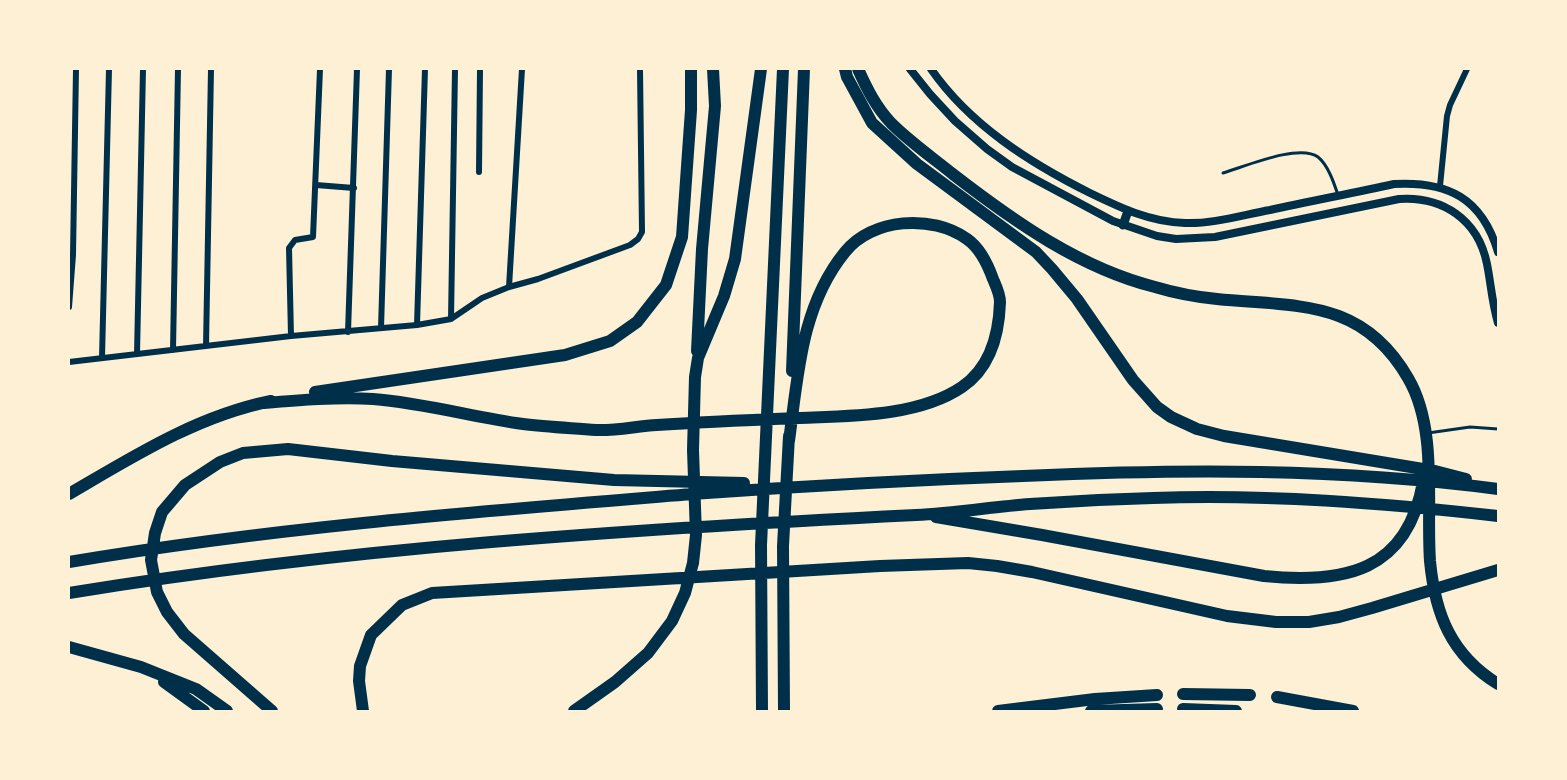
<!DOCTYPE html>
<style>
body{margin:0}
#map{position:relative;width:1567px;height:780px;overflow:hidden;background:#fdf0d5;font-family:"IBM Plex Sans",sans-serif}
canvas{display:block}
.frame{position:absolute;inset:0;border:70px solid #fdf0d5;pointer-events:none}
</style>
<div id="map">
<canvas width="1567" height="780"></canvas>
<div class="frame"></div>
</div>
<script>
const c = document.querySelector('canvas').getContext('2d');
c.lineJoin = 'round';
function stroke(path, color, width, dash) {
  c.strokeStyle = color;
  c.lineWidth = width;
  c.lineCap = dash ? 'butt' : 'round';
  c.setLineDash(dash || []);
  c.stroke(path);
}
stroke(new Path2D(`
 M1223 173C1244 167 1299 143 1318 157 1328 165 1334 183 1338 195
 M1428 433 1470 427 1498 429`), '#003049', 3);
stroke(new Path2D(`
 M479 172 480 69
 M316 185 354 188
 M1440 186 1447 116 1450 105 1467 69
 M509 287 522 69
 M69 307 73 255 76 69
 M451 319 455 69
 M417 325 425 69
 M381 328 389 69
 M348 332 357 69
 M291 336 289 248 295 240 313 237 320 69
 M206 346 211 69
 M173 350 178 69
 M137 354 143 69
 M102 358 109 69
 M69 362 291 336 417 325 451 319 482 298 509 287 538 279 630 245 638 239 642 232 640 69`), '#003049', 6);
stroke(new Path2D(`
 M910 69 930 94 955 121 987 149 1012 167 1113 221 1157 236 1176 239 1215 237 1399 199C1442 196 1478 219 1487 264 1491 284 1492 303 1498 323
 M931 69C970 125 1030 163 1090 193 1121 208 1150 222 1185 223 1213 224 1242 215 1270 210 1311 201 1353 193 1394 184 1448 181 1482 198 1498 252`), '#003049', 8);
stroke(new Path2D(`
 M1123 225 1128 211`), '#003049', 9);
stroke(new Path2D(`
 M845 69 847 77 872 123 917 164 1036 252 1052 269 1077 299 1133 380 1157 407 1171 417 1197 429 1224 436 1435 471 1466 479
 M858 69C867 89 876 107 891 123 910 142 933 158 954 175 1015 222 1080 268 1155 287 1175 293 1196 297 1217 299 1296 307 1362 298 1408 378 1438 429 1426 503 1430 561 1435 614 1451 655 1498 684
 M697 351 702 249 715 106 713 69
 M792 371 804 69
 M315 392 565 355 610 341 637 322 666 285 682 237 691 110V69
 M264 403C300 400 337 397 373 399 424 403 473 417 523 424 547 427 572 428 596 430 616 431 637 426 657 425 703 422 750 420 797 418 849 416 918 417 962 387 990 368 999 334 1000 302 1000 294 996 286 993 279 988 265 980 248 967 239 932 214 872 218 845 252 801 306 798 375 789 441
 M69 494C134 456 197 416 271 401
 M936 517 1042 535 1264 576C1344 584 1407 572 1423 482
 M69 562C275 527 484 511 692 494 803 486 913 480 1023 476 1183 469 1339 468 1498 489
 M69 593C349 547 633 529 916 515 954 513 992 507 1030 504 1071 501 1112 499 1153 498 1268 494 1383 503 1498 516
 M69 647 141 667 196 689 227 711
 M164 682 204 711
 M1183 694 1250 695
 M1277 697 1353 711
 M1183 709 1236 711
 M272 711 184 634 167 612 157 592 151 560 155 533 162 512 185 485 220 462 243 453 288 449 392 461 614 480 744 483
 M363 711 359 681 360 666 371 635 402 605 432 593 880 566 968 563 997 566 1032 572 1227 616 1276 622H1309L1339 617 1372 608 1498 570
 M574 711 615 682 648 653 672 621 685 593 693 563 696 535 693 450 695 377 698 358 724 296 735 259 761 69
 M762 711 761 545 783 69
 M784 711 783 546 789 436
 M998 711 1095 699 1157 695
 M1091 711 1157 709`), '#003049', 12);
</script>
